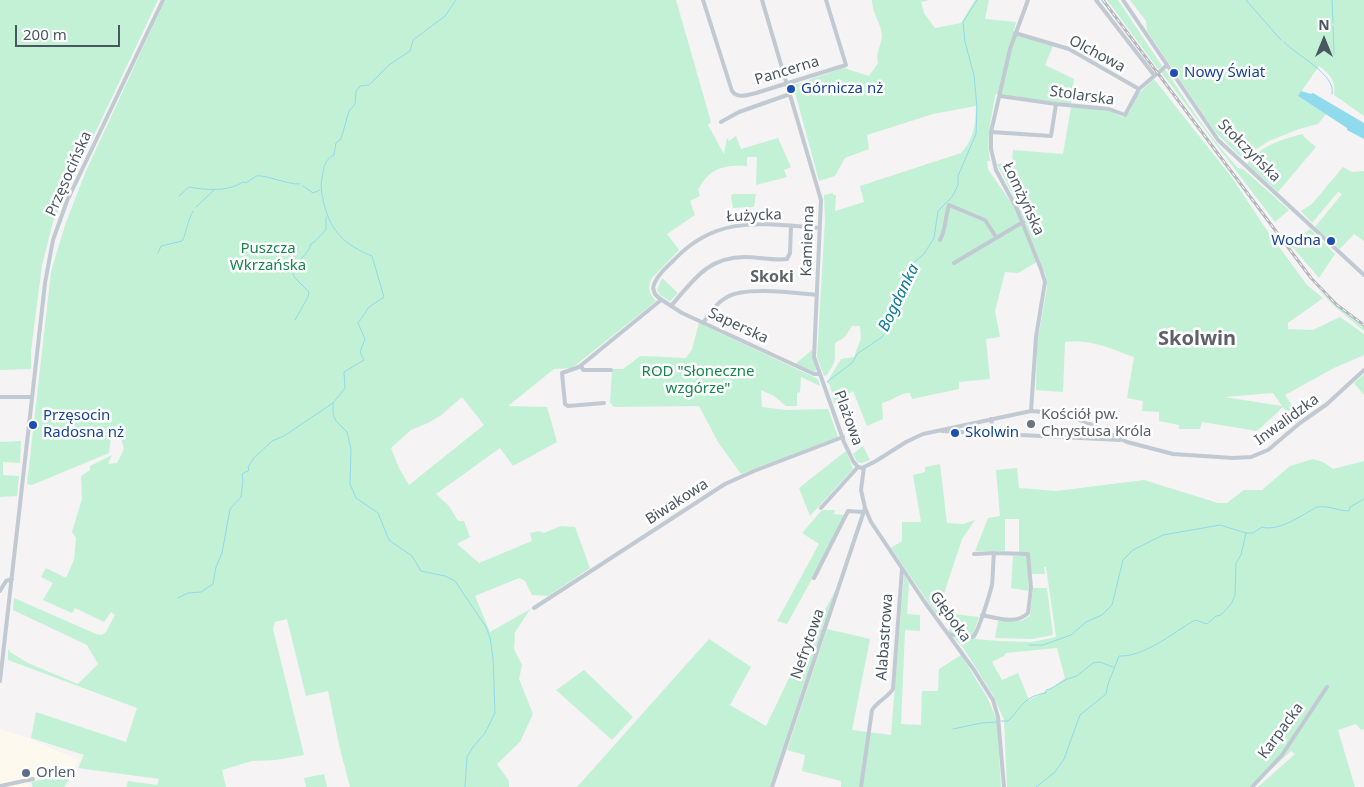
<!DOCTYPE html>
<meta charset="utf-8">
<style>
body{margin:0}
#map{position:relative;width:1364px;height:787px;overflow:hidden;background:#f5f3f3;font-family:"Noto Sans",sans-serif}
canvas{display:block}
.north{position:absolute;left:1299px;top:15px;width:50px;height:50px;-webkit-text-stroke:4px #fff;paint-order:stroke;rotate:0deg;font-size:14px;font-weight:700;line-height:20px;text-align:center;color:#4a5661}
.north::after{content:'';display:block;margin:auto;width:18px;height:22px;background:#4a5661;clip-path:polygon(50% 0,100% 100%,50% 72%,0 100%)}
.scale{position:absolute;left:15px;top:25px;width:105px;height:22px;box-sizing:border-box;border:2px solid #4a5661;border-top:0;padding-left:6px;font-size:15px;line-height:18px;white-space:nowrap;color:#4a5661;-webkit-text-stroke:4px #fff;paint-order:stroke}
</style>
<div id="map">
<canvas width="1364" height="787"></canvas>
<div class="north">N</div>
<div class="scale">200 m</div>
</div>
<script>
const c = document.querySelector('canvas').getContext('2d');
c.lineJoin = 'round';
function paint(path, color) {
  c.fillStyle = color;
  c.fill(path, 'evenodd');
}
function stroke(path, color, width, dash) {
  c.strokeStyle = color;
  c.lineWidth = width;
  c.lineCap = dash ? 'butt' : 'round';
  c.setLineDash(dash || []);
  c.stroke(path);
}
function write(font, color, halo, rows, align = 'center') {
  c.font = font + ' "Noto Sans",sans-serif';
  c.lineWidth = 5;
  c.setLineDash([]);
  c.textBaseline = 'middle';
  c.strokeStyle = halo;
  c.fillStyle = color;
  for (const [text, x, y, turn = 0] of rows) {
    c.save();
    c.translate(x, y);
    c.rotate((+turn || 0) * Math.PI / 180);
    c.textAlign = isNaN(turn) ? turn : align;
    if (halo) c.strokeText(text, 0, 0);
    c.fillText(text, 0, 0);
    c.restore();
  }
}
paint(new Path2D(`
 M0 729 28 738 79 760 74 769 27 779 29 787H0Z`), '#fdf9ef');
paint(new Path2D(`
 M0 0H158L53 222 42 265 31 351V369L0 370Z
 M165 0H676L711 122 708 125 724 154 727 138 729 141 736 136 741 149 778 138 791 167 784 170 787 177 756 185 757 157H747V166C722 165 710 168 698 190L700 196 690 201 695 215 667 234 679 250 652 278C647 286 649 294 656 301L572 368 554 369 508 406 547 407 557 442 513 466 500 448 436 494 449 506 458 521H464L470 537 457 544 479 563 532 541 530 533 539 531 544 533 561 526 575 527 590 568 548 596 532 595 525 581 519 578 475 596 490 632 534 607 529 611 514 634 515 635 514 649 522 665 519 679 533 714 520 742 497 764 509 781V787H350L340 749 328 691 306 696 287 619 275 622 273 629 304 755 276 760 252 761 222 770 226 787H126L128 781 157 785 159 779 78 768 84 755 31 738 36 712 126 742 137 708 8 660V649L10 652 28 663 78 684 98 664 87 645 13 610 14 598 96 634 102 635 106 632 115 615 111 612 104 622 75 608 72 613 43 600 53 583 41 577 46 568 66 578 74 560 76 538 72 532 82 499 81 476 90 470V466L112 455 108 464 117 463 124 449 121 438 111 437 109 453 32 485 27 484 51 272 65 225 86 171ZM462 397 484 425 409 485 399 468 391 448 411 430 428 423 440 416Z
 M872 0H930L921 2 924 13 935 28 961 23 975 0H989L985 19 1016 22 1013 34 1053 46 1045 65 1074 79 1071 104 996 94 995 97C991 118 986 139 990 161H987L988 169 1016 210 1037 262 1018 273 1005 272 995 311 1000 337 986 339 990 379 959 382V389L912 399 910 393C899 393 892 401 882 403L883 419 867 426 853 391 834 404 830 385 827 382 841 359 854 357 861 338 860 326H852L845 337 835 343C834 361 838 358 827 375L824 376 817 357 825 220 824 195 833 193V195H836L835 211 864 202 860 186 961 153C975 137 975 126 976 106L933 114 867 135 869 149 845 158 835 176 819 181 793 85 844 68 869 76 878 63C875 53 882 45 882 35 882 26 872 13 872 0Z
 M1107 0H1118L1162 66 1158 69Z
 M1130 0H1364V116L1334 95C1337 82 1329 73 1319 66L1298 96 1326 114 1318 124 1299 129 1269 141 1256 149 1245 161 1216 133 1147 31 1146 21Z
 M1165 69C1188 104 1210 138 1238 168L1243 169 1289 210 1275 222 1161 72Z
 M1154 79 1233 179 1266 229 1307 285 1323 298 1288 323V329L1313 330 1340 317 1364 334V355L1334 368 1285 395 1301 419 1295 423 1283 407 1257 431 1202 422 1200 429H1179V425L1159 421V412L1142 411 1143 401 1127 398 1134 357C1111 349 1090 338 1065 342L1063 392 1036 390 1037 344 1047 287 1046 276 1016 201 997 164 1012 163 1013 150 1063 154 1071 107 1111 111 1122 117 1125 116 1130 111 1137 95ZM1273 393 1282 406 1224 397Z
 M1303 134 1304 137 1316 147 1278 192 1247 164C1262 145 1280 140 1303 134Z
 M1343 167 1352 172 1364 171V241L1354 234 1340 249 1315 227 1342 194 1338 192 1312 223 1301 211 1312 204Z
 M732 194H756L754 207 733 208 731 197Z
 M1310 229 1335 254 1319 278 1290 244Z
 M662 278 678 293 670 301 660 295 657 290Z
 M1318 289 1340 309 1364 327V331L1333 305Z
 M699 323 818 379 820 386 801 377 800 392 797 393V406H786L774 396 761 390 762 407 786 410 828 409 838 437 741 474 718 442 699 406 614 407 610 403 612 369H623L640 356 686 358 692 349Z
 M812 350 816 371 815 372 795 364Z
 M1364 374V395L1354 383Z
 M21 441 20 463 3 462V475L19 476 17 496 0 497V442Z
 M863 446 870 460 862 463 857 462 853 454Z
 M846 451 853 469 810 516 799 488Z
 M1313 459 1323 462 1333 469 1364 461V729L1361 730 1356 724 1338 730 1355 787H1258L1295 754 1291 751 1252 787H1007L1004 720 993 695 962 646 953 637 998 641 1032 642 1056 637 1046 567H1044L1045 574H1028L1029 591 1011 588 1013 556H1019V519H1005V551H975L988 518 1000 516 996 470 1017 468 1019 488 1056 491 1144 480 1218 503H1227L1244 490H1262L1290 466ZM1057 648 1065 678 1052 688 1029 700 1018 673 1002 680 992 662 1004 656 1006 653Z
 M940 464 947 523 963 524 975 520 962 539 937 615 891 548 902 541V522H921L913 475 925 472V467Z
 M822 510H835L834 514 844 515 822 561 787 624 777 621 819 544 802 533Z
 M904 575 909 583 907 614 920 615V631L905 630 901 724 921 725 922 691H938L939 669 961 655 987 697 997 720 1001 787H841V781L802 771 805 755 787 750 827 629 870 639 852 730 891 735Z
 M837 588 770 787H577L709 639 751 667 730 705 766 726 801 653Z
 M1033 588H1047L1053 635 1032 639 995 638 998 621H1021L1030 616Z
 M955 614 979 617 973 634 972 635 948 632Z
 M584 670 633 717 612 740 556 690Z
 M75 772 64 787H33L31 782Z
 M324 774 327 787H306L304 778Z`), '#c3f1d5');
paint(new Path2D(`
 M1301 91 1311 94 1313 93 1364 123V139L1347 130V128L1298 96Z`), '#90daee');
stroke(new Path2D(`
 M456 0 445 16 413 40 410 51 389 65 369 85 360 86 356 91 355 104 349 111 341 139 336 143 334 155C324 160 324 167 322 178 320 188 322 194 324 204 331 232 345 245 372 256L384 297 369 307 358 323 365 339 360 352 364 360 344 372 345 388 333 403V414L336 421 347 432 351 449 350 484 356 498 378 513 389 540 412 556 421 571 445 576 455 581 486 627 490 638 493 658 495 713 485 733 473 747 467 757 465 787
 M1246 0 1281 40
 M1332 0 1333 23
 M1333 26 1334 54
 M1284 42C1296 55 1337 75 1332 94
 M303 186 313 193 320 190
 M179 196 189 187C206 190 227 192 243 182L246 183C249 181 253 178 256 176 264 174 288 185 300 184
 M196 207 214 190
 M158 253 161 246 182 241C187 232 187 222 193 211
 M295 320 308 297 309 292 295 278 292 272C296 261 308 255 311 244 318 240 320 235 326 230V217
 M827 382 853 362 857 354 882 337 887 329 890 316 901 296 912 264 924 254 934 238 938 211 952 197 958 185V176L976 134 977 108 974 75 965 42 963 22 977 0
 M178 598 188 593 201 592 213 584 216 567 222 553 230 509 241 497 243 480 242 474 249 470 248 467 254 458 272 441 284 436 333 403
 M1029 645H1043L1071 635 1086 622 1102 615 1112 605 1123 560 1133 550 1163 535 1220 525 1246 533H1253L1262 527C1279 532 1302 515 1317 507 1328 505 1338 511 1349 511L1350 507 1364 499
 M1001 721H1008C1022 707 1024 696 1046 693V690L1050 689 1067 679 1077 676 1093 663 1100 662 1113 667
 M953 729 981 723 997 722
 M1036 787 1055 772 1064 759 1080 715 1106 694 1108 684 1119 656C1144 657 1173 633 1195 620L1207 624 1216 616 1221 615 1231 604 1235 596 1236 563 1241 555 1246 533`), '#90daee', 1);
stroke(new Path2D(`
 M703 0 732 91C738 99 747 95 756 93L846 65 826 0
 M762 0 821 200 814 357 844 442 853 461 858 467
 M1028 0 1010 49 991 132V149L996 170 1017 209 1041 269 1045 282 1036 337 1031 411
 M1096 0 1154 75
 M1123 0 1218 140 1364 275
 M1015 33 1069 49 1139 89
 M1000 96 1056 104 1109 109 1125 115 1139 89 1166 66
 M721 122 739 112 790 94
 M991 132 1051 136 1056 104
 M940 240C946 229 945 218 949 205L985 220 996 237
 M954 263 1023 222
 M671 306C693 281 707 257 745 257 759 257 774 261 787 259L790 253 791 226
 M703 323C710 313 716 303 727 297 746 286 795 293 817 295
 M581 365 583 370H611
 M820 374H814L682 313 659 298 655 294 653 288C655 277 666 268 674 260 717 214 763 224 820 228
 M0 397H32
 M604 403 568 406 565 404 562 373 579 367 661 300
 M991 419 994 433
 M942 431 1120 440
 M864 467 861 490 865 508 871 522 924 601 974 670 993 700 998 717 1004 787
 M821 508 858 467 862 468 876 461 906 442 923 434 1031 411 1056 413 1074 418 1095 426 1127 442 1173 454 1233 458 1251 457 1268 450 1300 423 1327 404 1364 370
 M974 554 994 553
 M814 578 848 511 863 512
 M0 591 6 581 12 579
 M534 608 725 484 754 471 843 437
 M948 634 973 637C978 633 990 593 992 585 993 575 993 564 994 553L1028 554 1031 588 1028 613C1017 625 996 618 982 615
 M0 681 45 283 53 240 67 201 163 0
 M0 786 33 779
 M772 787 865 508
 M861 787 872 710C878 701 888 697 893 689L902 569
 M1252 787 1282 755 1327 687`), '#c1cad2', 4);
const rail = new Path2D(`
 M1103 0 1311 278 1337 305 1364 325`);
stroke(rail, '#b5b8bd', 3);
stroke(rail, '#fff', 1, [4]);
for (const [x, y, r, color] of [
 [1174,73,5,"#1a4fb4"],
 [791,89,5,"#1a4fb4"],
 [1331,241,5,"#1a4fb4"],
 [1031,424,5,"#6b7280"],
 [33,425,5,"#1a4fb4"],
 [955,433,5,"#1a4fb4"],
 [26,773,5,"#5c6f8a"]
]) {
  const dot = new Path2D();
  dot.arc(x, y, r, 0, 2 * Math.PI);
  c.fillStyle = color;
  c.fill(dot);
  stroke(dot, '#fff', 2);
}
write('15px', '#4a5661', '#fff', [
 ["Olchowa",1097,54,28],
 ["Pancerna",787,71,-17],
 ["Stolarska",1082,96,8],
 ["Stołczyńska",1249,151,45],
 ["Przęsocińska",69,174,-66],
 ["Łomżyńska",1023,199,65],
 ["Łużycka",754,216,-2],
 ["Kamienna",808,241,-88],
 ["Saperska",738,326,25],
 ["Plażowa",848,418,70],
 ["Inwalidzka",1287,420,-36],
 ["Biwakowa",677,502,-33],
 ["Głęboka",950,617,54],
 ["Alabastrowa",885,637,-86],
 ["Nefrytowa",808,644,-71],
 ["Karpacka",1281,731,-54]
]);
write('15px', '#164399', '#fff', [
 ["Nowy Świat",1184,73],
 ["Górnicza nż",801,89],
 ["Wodna",1321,241,"right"],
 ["Przęsocin",43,416],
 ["Radosna nż",43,433],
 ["Skolwin",965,433]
], 'left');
write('15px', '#17864f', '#fff', [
 ["Puszcza",268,249],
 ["Wkrzańska",268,266],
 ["ROD \"Słoneczne",698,372],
 ["wzgórze\"",698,389]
]);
write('15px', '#5b616d', '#fff', [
 ["Kościół pw.",1041,415],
 ["Chrystusa Króla",1041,432]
], 'left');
write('15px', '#4e5e75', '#fff', [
 ["Orlen",36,773]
], 'left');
write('bold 16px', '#5f6368', '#fff', [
 ["Skoki",772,277]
]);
write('italic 16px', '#0c7c9b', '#fff', [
 ["Bogdanka",899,298,-64]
]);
write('bold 20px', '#5f6368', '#fff', [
 ["Skolwin",1197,339]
]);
</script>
